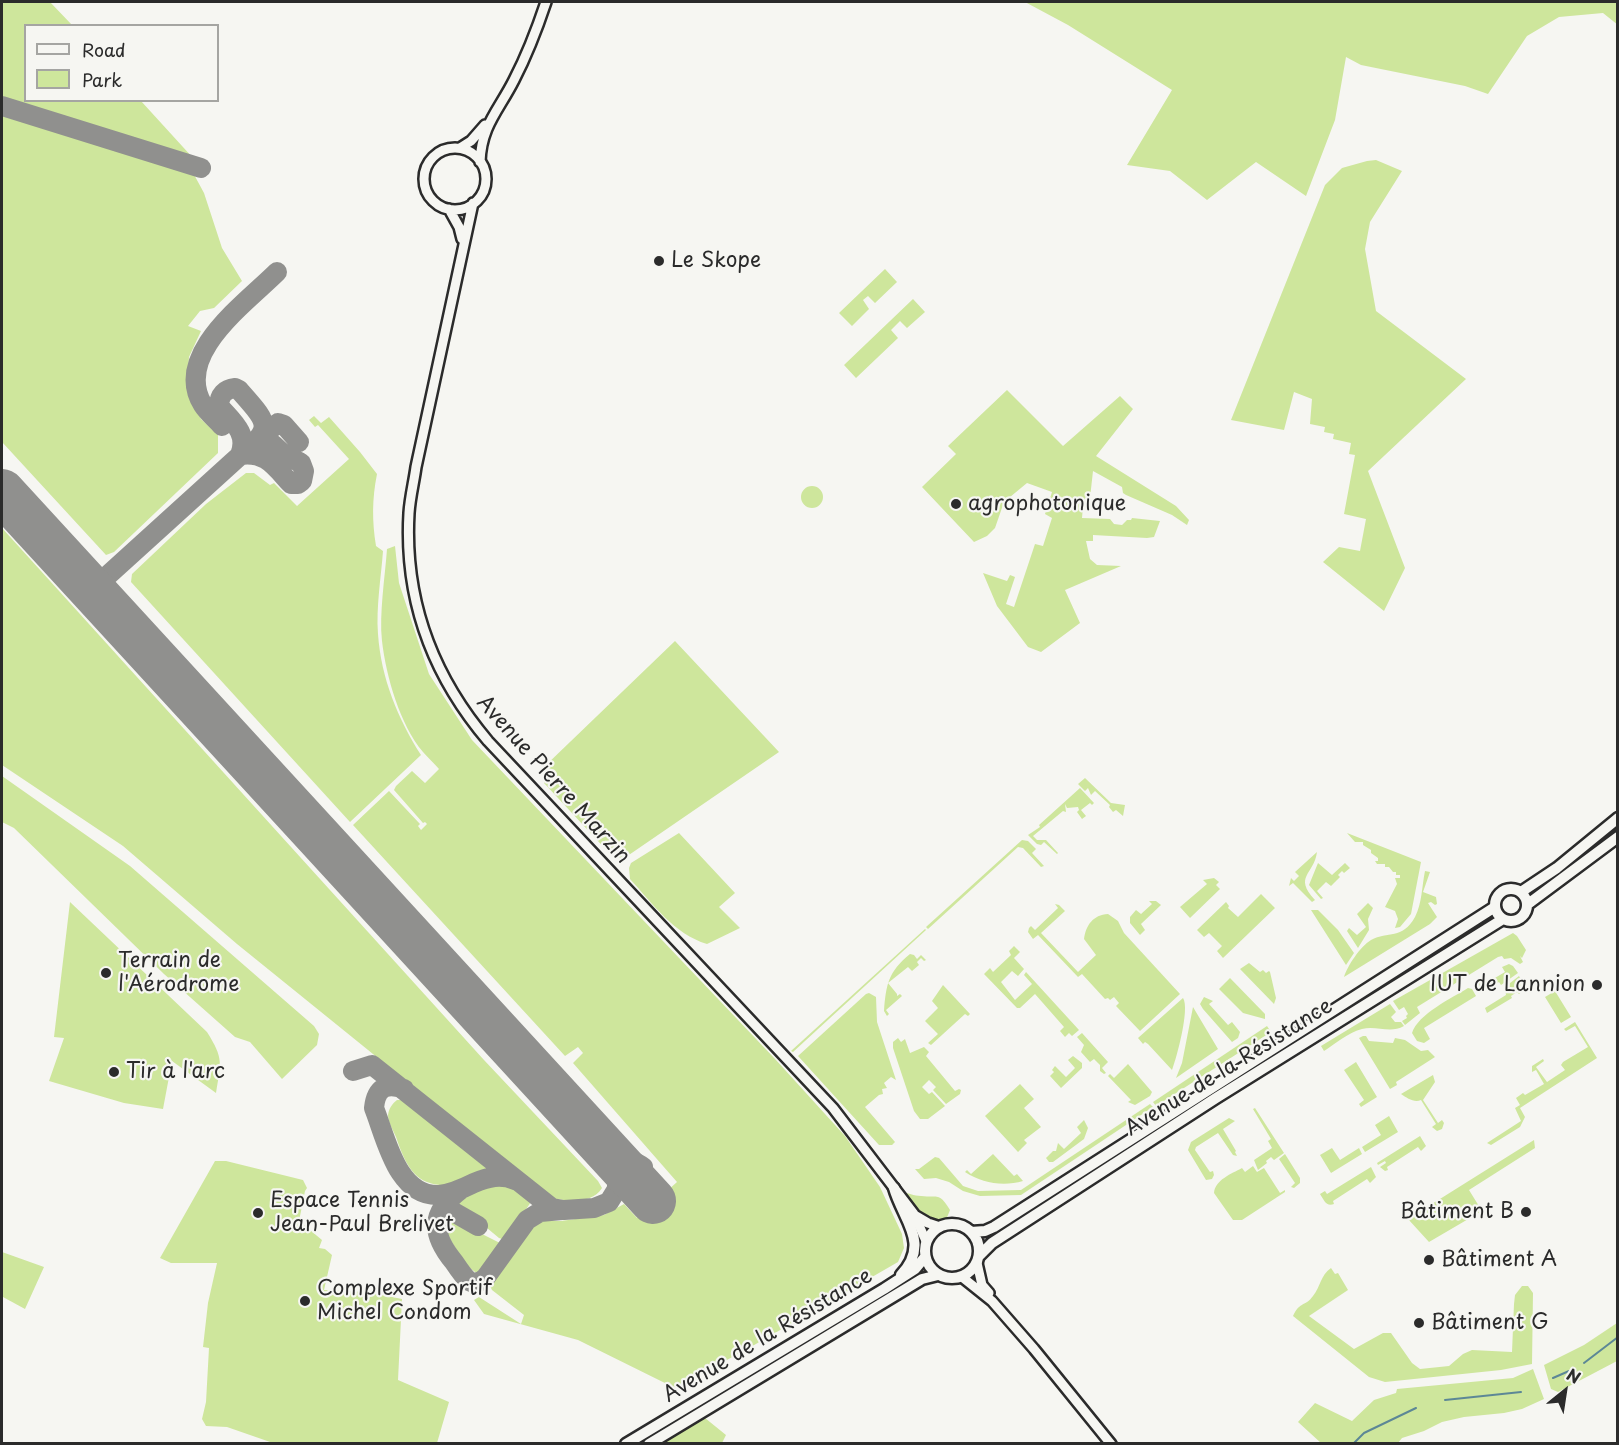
<!DOCTYPE html>
<meta charset="utf-8">
<style>
body{margin:0}
#map{position:relative;width:1619px;height:1445px;overflow:hidden;background:#f6f6f2;font-family:"Playpen Sans",sans-serif}
canvas{display:block}
.frame{position:absolute;inset:0;border:3px solid #2b2b2b;pointer-events:none}
.legend{position:absolute;left:24px;top:24px;width:195px;height:78px;box-sizing:border-box;background:#f6f6f2;border:2px solid #a5a5a2;margin:0;padding:8px 10px;list-style:none;font-size:18px;color:#2b2b2b}
.legend li{display:flex;align-items:center;gap:12px;height:30px}
.legend b{width:30px;border:2px solid #a5a5a2}
.north{position:absolute;left:1535px;top:1361px;width:60px;height:60px;-webkit-text-stroke:4px #f6f6f2;paint-order:stroke;rotate:30deg;font-size:16px;font-weight:700;line-height:24px;text-align:center;color:#2b2b2b}
.north::after{content:'';display:block;margin:auto;width:21px;height:27px;background:#2b2b2b;clip-path:polygon(50% 0,100% 100%,50% 72%,0 100%)}
</style>
<div id="map">
<canvas width="1619" height="1445"></canvas>
<div class="frame"></div>
<ul class="legend">
<li><b style="height:8px;background:#f6f6f2"></b>Road</li>
<li><b style="height:16px;background:#cee69c"></b>Park</li>
</ul>
<div class="north">N</div>
</div>
<script>
const c = document.querySelector('canvas').getContext('2d');
c.lineJoin = 'round';
function paint(path, color) {
  c.fillStyle = color;
  c.fill(path, 'evenodd');
}
function stroke(path, color, width, dash) {
  c.strokeStyle = color;
  c.lineWidth = width;
  c.lineCap = dash ? 'butt' : 'round';
  c.setLineDash(dash || []);
  c.stroke(path);
}
function write(font, color, halo, rows, align = 'center') {
  c.font = font + ' "Playpen Sans",sans-serif';
  c.lineWidth = 4.5;
  c.setLineDash([]);
  c.textBaseline = 'middle';
  c.strokeStyle = halo;
  c.fillStyle = color;
  for (const [text, x, y, turn = 0] of rows) {
    c.save();
    c.translate(x, y);
    c.rotate((+turn || 0) * Math.PI / 180);
    c.textAlign = isNaN(turn) ? turn : align;
    if (halo) c.strokeText(text, 0, 0);
    c.fillText(text, 0, 0);
    c.restore();
  }
}
paint(new Path2D(`
 M2 2H50L72 25 26 26V100L141 101 193 158 2 101Z
 M1025 2H1617L1618 25 1603 13 1559 17 1527 36 1488 94 1465 86 1361 65 1346 57 1335 120 1306 196 1256 162 1207 200 1170 171 1127 165 1172 90 1068 25Z
 M2 110 191 169 204 193 222 248 242 281 214 308 200 311 188 326 201 331 189 357 187 391 201 419 218 435V453L114 552 106 555 2 442Z
 M1376 160 1402 171 1370 222 1365 249 1376 311 1466 379 1368 471 1405 568 1384 611 1323 562 1339 547 1360 551 1366 519 1344 514 1355 455 1349 454 1351 443 1333 439 1334 434 1324 432 1325 427 1310 424 1312 399 1294 392 1284 430 1231 420 1325 185 1342 168 1367 161Z
 M885 269 897 282 875 303 868 296 863 300 869 309 852 326 839 313Z
 M913 299 925 312 907 328 900 321 891 330 898 338 856 378 844 365Z
 M1007 390 1063 446 1120 396 1133 409 1096 456 1176 506 1189 520 1187 525 1172 515 1126 495 1123 493 1122 487 1093 471 1089 507 1083 506 1082 518 1110 519 1114 524 1122 525 1127 520H1131L1132 518 1160 521 1154 537 1147 538 1093 535V541H1086L1090 559 1097 565 1121 566 1065 590 1080 623 1041 652 1028 647 997 606 983 573 1007 581 1010 575 1015 577 1006 604 1014 607 1035 544 1043 546 1052 518 1045 514 1052 492 1027 483 1004 502 995 528 987 536 974 542 922 487 956 454 948 446Z
 M314 416 321 423 329 417 360 452 377 474C372 499 372 521 376 546L383 551C381 578 376 607 378 634 381 678 398 719 421 755L350 822 131 582 132 574 206 504 246 473H254L270 485 274 483 297 506 349 459 318 425 315 427 309 420Z
 M801 497a11 11 0 1 1 22 0a11 11 0 1 1-22 0Z
 M2 528 484 1060 598 1181 602 1188C591 1205 568 1201 551 1198L237 944 123 846 2 765Z
 M395 546 399 583 429 674 472 740 776 1060 845 1136 880 1187 902 1234 904 1248 898 1262 749 1348 675 1388 578 1340 484 1314 474 1300 479 1297 521 1324 524 1315 492 1290 490 1286 491 1278 527 1229 535 1223 542 1221H561L604 1215 624 1204 637 1218 677 1182 573 1063 583 1053 578 1047 565 1056 353 825 389 791 420 824 418 826 421 830 427 824 425 822 423 823 394 790 396 786 412 771 425 783 439 769C434 763 428 758 423 752 400 725 386 676 382 641 379 614 385 577 387 549Z
 M675 641 779 752 623 859 610 854 544 783V767Z
 M2 776 130 866 314 1026 319 1034 317 1045 282 1079 250 1042 235 1037 164 974 14 828 2 822Z
 M1085 778 1111 803 1125 805 1123 816 1116 810 1113 812 1109 807 1110 805 1095 791 1091 795 1088 788 1085 791 1078 784Z
 M1080 788 1094 803 1092 805 1090 803 1081 810 1086 816 1082 819 1077 812 1079 810 1078 807 1067 808 1065 804 1066 812 1063 811 1033 836 1037 840H1046L1058 853 1057 854 1044 842 1041 845 1037 844 1028 835 1040 827 1039 825Z
 M679 833 735 893 719 907 740 928 707 944C674 934 653 904 630 879L629 868 631 863Z
 M1347 833 1421 862 1411 914 1400 927 1395 928 1398 919 1395 911 1385 907 1397 884 1395 878H1400V875H1396V872H1393L1389 867H1385V864H1377L1375 861H1378V858L1371 853V850L1363 845V842H1355Z
 M1022 840 1028 841 1036 849 1032 853 1044 866 1041 867 1023 848 1018 847 928 929 926 927Z
 M1317 852C1314 875 1293 876 1315 900L1312 902 1293 883 1289 886 1291 878 1294 881 1299 876 1295 872Z
 M1318 863 1332 875 1345 863 1350 868 1344 873 1342 871 1338 875 1340 877 1331 886 1326 882 1317 891 1323 898 1321 899 1309 885Z
 M1425 871 1430 872 1423 892 1436 897 1437 904 1435 905 1431 902 1428 903 1437 917 1430 924 1344 977C1348 965 1360 947 1371 940 1388 931 1402 940 1415 917 1422 904 1422 885 1425 871Z
 M1214 878 1219 882 1216 885 1220 889 1190 918 1180 907 1207 884 1203 880Z
 M1261 894 1275 908 1223 958 1217 951 1222 946 1209 933 1204 937 1197 930 1226 902 1229 906 1228 908 1238 917Z
 M1149 901H1156L1161 905 1141 924 1145 930 1140 935 1130 923V917L1136 910 1141 914 1152 904Z
 M70 902 207 1032C224 1059 221 1063 216 1093L172 1061 163 1109 124 1103 49 1081 64 1038 54 1037Z
 M1368 903 1373 908 1368 919 1369 930 1358 948 1347 931 1349 928 1357 935 1366 927 1357 914Z
 M1055 904 1059 905 1065 911 1041 933 1078 972 1096 955 1084 939C1086 925 1093 915 1108 914L1118 921 1124 933 1180 994 1140 1031 1116 1006 1119 1003 1114 997 1110 1000 1108 998 1105 999 1082 974 1078 977 1038 935 1033 939 1028 932 1029 928 1031 926 1035 930 1058 908Z
 M1311 910H1318L1338 930 1354 953 1346 965Z
 M925 929 926 930 793 1052 791 1051Z
 M1513 933 1517 936 1526 950 1522 958 1520 956 1523 962 1520 964 1511 958 1504 959 1502 956 1498 957 1417 1007 1420 1013 1405 1025 1402 1021 1407 1018 1406 1016 1408 1014 1404 1007 1399 1010 1393 1001Z
 M1014 946 1020 952 1014 958 1024 969 1018 976 1012 971 1001 982 1015 1000 1032 984 1024 975 1026 972 1079 1030 1072 1036 1069 1033 1065 1037 1060 1031 1064 1027 1035 994 1020 1008H1017L984 974 990 968 993 972 1011 955 1009 951Z
 M910 954 914 955 917 959 921 955 926 960 924 961 921 958 917 962 919 965 912 971 908 967 888 983 897 994V996L900 994 902 996 886 1010 889 1014 887 1016 884 1011C886 985 888 972 910 954Z
 M1249 963 1260 972 1263 970 1266 973 1269 971 1270 972 1276 998 1274 1004 1240 969Z
 M1509 964 1513 966 1518 973 1501 985 1499 982 1482 992 1477 985 1478 982 1480 981 1483 985 1505 972 1502 967Z
 M1519 976 1526 989 1519 994 1517 992 1511 996 1512 998 1487 1013 1485 1008 1506 995 1505 987Z
 M1230 978 1265 1014V1019L1243 1013 1219 989Z
 M943 985 970 1014 968 1016 965 1014 931 1045 928 1043 938 1034 925 1021 938 1008 932 1001Z
 M1468 988 1472 989 1476 996 1424 1028 1430 1039 1424 1043 1417 1041 1412 1033C1418 1014 1452 998 1468 988Z
 M1555 991 1571 1017 1561 1023 1545 997Z
 M869 993 876 997 877 1022 896 1080 891 1077 884 1083 887 1088 882 1089 883 1094 879 1095 865 1107 895 1142 892 1145H879L798 1056 866 994Z
 M1204 997 1213 1001 1209 1004 1228 1025 1232 1022 1240 1032 1238 1038 1232 1042 1203 1009 1200 1004Z
 M1183 998C1190 1008 1177 1057 1172 1070L1148 1044 1145 1042 1143 1044 1138 1038Z
 M1390 1004 1396 1012 1391 1017 1395 1022H1401L1404 1026C1390 1034 1376 1025 1362 1029 1349 1032 1335 1044 1324 1051L1321 1046Z
 M1193 1007 1218 1049 1176 1078 1182 1063Z
 M1575 1022 1597 1058 1520 1108 1525 1117 1520 1127 1491 1145 1487 1143 1521 1121 1515 1108 1520 1105 1516 1098 1523 1093 1525 1095 1544 1084 1536 1070 1532 1072V1066L1543 1059 1544 1061 1536 1067 1547 1082 1565 1070 1561 1065 1563 1062 1588 1047 1575 1026 1566 1031 1564 1029Z
 M1267 1026 1271 1032 1156 1106 1153 1102Z
 M1082 1033 1108 1062 1102 1068 1106 1073 1104 1074 1100 1071V1065L1094 1059 1090 1062 1081 1052 1084 1045 1077 1037Z
 M1363 1036H1366L1369 1041 1393 1043 1395 1038 1405 1040 1421 1051 1428 1050 1435 1057 1396 1082 1397 1085 1390 1089 1359 1038Z
 M898 1038 901 1042 905 1039 910 1053 924 1047 929 1052 926 1056 955 1091 959 1089 961 1090 960 1094 946 1104 933 1090 936 1087 929 1080 922 1087 929 1094 932 1092 945 1106 928 1119H920L914 1111 893 1048V1042Z
 M1073 1056 1082 1063V1068L1061 1088 1050 1076 1054 1072 1052 1070 1055 1066 1066 1077 1075 1068 1068 1060Z
 M1356 1062 1377 1097 1361 1107 1359 1104 1364 1100 1344 1070Z
 M1128 1064 1152 1092 1150 1096 1135 1105 1128 1102 1131 1100 1108 1076 1110 1074 1114 1078Z
 M1433 1075 1435 1082 1423 1100 1438 1123 1442 1120 1444 1123 1442 1129 1437 1131 1432 1127 1436 1124 1421 1100C1414 1103 1407 1098 1401 1094Z
 M1020 1084 1034 1099 1024 1108 1041 1127 1024 1140 1027 1143 1018 1152 985 1116Z
 M397 1100H406L491 1169C473 1177 451 1190 430 1183 410 1178 402 1154 396 1137 393 1130 388 1122 388 1115 389 1108 392 1104 397 1100Z
 M1150 1104 1153 1107 1021 1195 980 1196 963 1191 949 1182 936 1178 924 1179 915 1169H919L935 1157 939 1158 963 1186 978 1191 1021 1190Z
 M1255 1108 1284 1153 1274 1160 1271 1157 1266 1161 1267 1163 1258 1170 1254 1160 1272 1148 1268 1141 1271 1139 1253 1109Z
 M1389 1116 1398 1132 1365 1152 1362 1147 1381 1135 1375 1125Z
 M1229 1118 1235 1121 1223 1129 1236 1151 1235 1152 1237 1156 1233 1155 1218 1133 1196 1147 1195 1150 1210 1172 1213 1171 1214 1175 1212 1179 1206 1180 1188 1150 1191 1142Z
 M1084 1120 1088 1128 1084 1139 1053 1162H1049L1046 1158 1053 1151H1056L1058 1143 1064 1149 1081 1133 1077 1127Z
 M1420 1136 1426 1146 1421 1151 1418 1147 1387 1167 1388 1170 1385 1171 1380 1167 1386 1163 1385 1161 1378 1165 1377 1163Z
 M1534 1140 1535 1148 1469 1190 1482 1211 1429 1242 1408 1219Z
 M1332 1148 1340 1160 1359 1148 1362 1154 1331 1173 1320 1155Z
 M993 1154 1014 1176 1017 1174 1023 1181C1003 1187 982 1183 965 1172L967 1170 971 1174Z
 M1285 1154 1300 1178V1183L1294 1188 1291 1187 1295 1183 1279 1159Z
 M215 1161H226L303 1180 307 1188 305 1191 299 1221 322 1240 319 1248 325 1249 332 1255 324 1290 367 1292 402 1299 398 1380 449 1402 437 1443H273L227 1427 206 1426 202 1419 206 1402 209 1348 203 1347 208 1303 217 1263H171L160 1258Z
 M1253 1166 1257 1172 1264 1168 1280 1193 1285 1190V1192L1242 1220H1233L1214 1193C1215 1180 1231 1174 1242 1168L1245 1172Z
 M1371 1167 1376 1177 1370 1183 1367 1179 1333 1201 1334 1204C1326 1207 1324 1200 1320 1194L1325 1191 1327 1194Z
 M494 1182 508 1184 531 1202 505 1240 499 1238 487 1228 480 1233 502 1244C498 1250 486 1272 479 1273 470 1274 451 1242 448 1234 446 1228 445 1221 445 1215L475 1231 481 1220 451 1205 464 1194Z
 M901 1191C908 1193 914 1196 921 1196 939 1198 939 1192 950 1210L946 1220C920 1225 915 1209 901 1191Z
 M2 1252 44 1267 25 1309 3 1297 2 1298Z
 M1331 1268 1335 1274 1338 1273 1348 1290 1309 1316 1354 1349 1383 1333H1391L1412 1363 1420 1369 1449 1366 1463 1354 1472 1350 1512 1352 1514 1304 1515 1295 1522 1286H1528L1533 1293 1532 1364 1501 1370 1385 1382 1369 1377 1293 1316C1300 1301 1305 1307 1313 1296 1321 1286 1320 1276 1331 1268Z
 M1617 1323V1361L1558 1392 1551 1389 1544 1365 1584 1345Z
 M1533 1369 1544 1399 1522 1409 1504 1413 1464 1417 1442 1422 1424 1431 1402 1438 1398 1443H1321L1298 1422 1315 1403 1352 1421 1374 1400 1396 1393 1397 1389 1513 1378Z
 M705 1418 726 1435 722 1443H661Z`), '#cee69c');
stroke(new Path2D(`
 M1584 1363 1618 1337
 M1553 1378 1569 1371
 M1445 1400 1521 1392
 M1353 1444 1364 1433 1416 1408`), '#5c8796', 2);
stroke(new Path2D(`
 M2 106 201 168
 M222 426C216 419 208 413 203 405 172 355 246 303 277 272
 M257 441 278 423 284 425 299 442
 M77 574C87 581 94 583 106 577L235 460C273 427 272 427 239 390L235 388C225 389 219 395 219 406 232 421 249 433 240 455 266 451 275 467 291 484H298L302 481 304 471 301 463C296 460 291 459 287 456 273 448 276 439 255 443
 M106 605 101 593 106 577
 M353 1071 372 1065 552 1208 564 1210 594 1208 609 1202 617 1189V1182L613 1159 606 1149
 M404 1089C386 1082 376 1088 374 1108 386 1138 397 1197 439 1195 451 1194 464 1188 474 1183 488 1177 501 1174 515 1180
 M606 1149C617 1156 635 1160 643 1167L641 1177C634 1185 625 1187 617 1179
 M460 1190C430 1213 431 1234 454 1262 458 1268 464 1277 469 1281 476 1285 482 1281 486 1277L527 1220 540 1212 562 1210
 M443 1206 478 1226`), '#90908e', 20);
stroke(new Path2D(`
 M2 492 653 1201`), '#90908e', 46);
const secondary = new Path2D(`
 M460 148 471 141 485 125
 M424 179a31 31 0 1 1 62 0a31 31 0 1 1-62 0Z
 M480 162C481 126 499 110 514 80 527 55 537 29 546 2
 M473 203 416 467C414 482 410 497 409 513 404 599 432 675 488 741L833 1108 914 1214 926 1241
 M449 209 459 227 462 239
 M916 1216 928 1223 940 1227
 M977 1263 982 1285 989 1293
 M962 1277 992 1301 1034 1349 1111 1444`);
const primary = new Path2D(`
 M1495 905a16 16 0 1 1 32 0a16 16 0 1 1-32 0Z
 M1521 892 1557 868 1618 818
 M1528 904 1618 837
 M894 1188C903 1220 931 1243 901 1275
 M925 1251a27 27 0 1 1 54 0a27 27 0 1 1-54 0Z
 M971 1232 985 1231 994 1227 1495 907
 M979 1256 992 1243 1216 1098 1503 919
 M626 1444 884 1289 915 1269 925 1257
 M649 1444 922 1279 938 1275`);
stroke(secondary, '#2b2b2b', 14);
stroke(primary, '#2b2b2b', 15);
stroke(secondary, '#f6f6f2', 9);
stroke(primary, '#f6f6f2', 10);
for (const [x, y, r, color] of [
 [659,261,6,"#2b2b2b"],
 [956,504,6,"#2b2b2b"],
 [106,973,6,"#2b2b2b"],
 [1597,985,6,"#2b2b2b"],
 [114,1072,6,"#2b2b2b"],
 [1526,1212,6,"#2b2b2b"],
 [258,1213,6,"#2b2b2b"],
 [1429,1260,6,"#2b2b2b"],
 [305,1301,6,"#2b2b2b"],
 [1419,1323,6,"#2b2b2b"]
]) {
  const dot = new Path2D();
  dot.arc(x, y, r, 0, 2 * Math.PI);
  c.fillStyle = color;
  c.fill(dot);
  stroke(dot, '#f6f6f2', 2);
}
write('21px', '#2b2b2b', '#f6f6f2', [
 ["Le Skope",671,261],
 ["agrophotonique",968,504],
 ["Terrain de",118,961],
 ["l'Aérodrome",118,985],
 ["IUT de Lannion",1585,985,"right"],
 ["Tir à l'arc",126,1072],
 ["Espace Tennis",270,1201],
 ["Jean-Paul Brelivet",270,1225],
 ["Bâtiment B",1514,1212,"right"],
 ["Bâtiment A",1441,1260],
 ["Complexe Sportif",317,1289],
 ["Michel Condom",317,1313],
 ["Bâtiment G",1431,1323]
], 'left');
write('21px', '#2b2b2b', '#f6f6f2', [
 ["Avenue Pierre Marzin",553,780,48],
 ["Avenue de la Résistance",1229,1068,-32],
 ["Avenue de la Résistance",768,1336,-31]
]);
</script>
